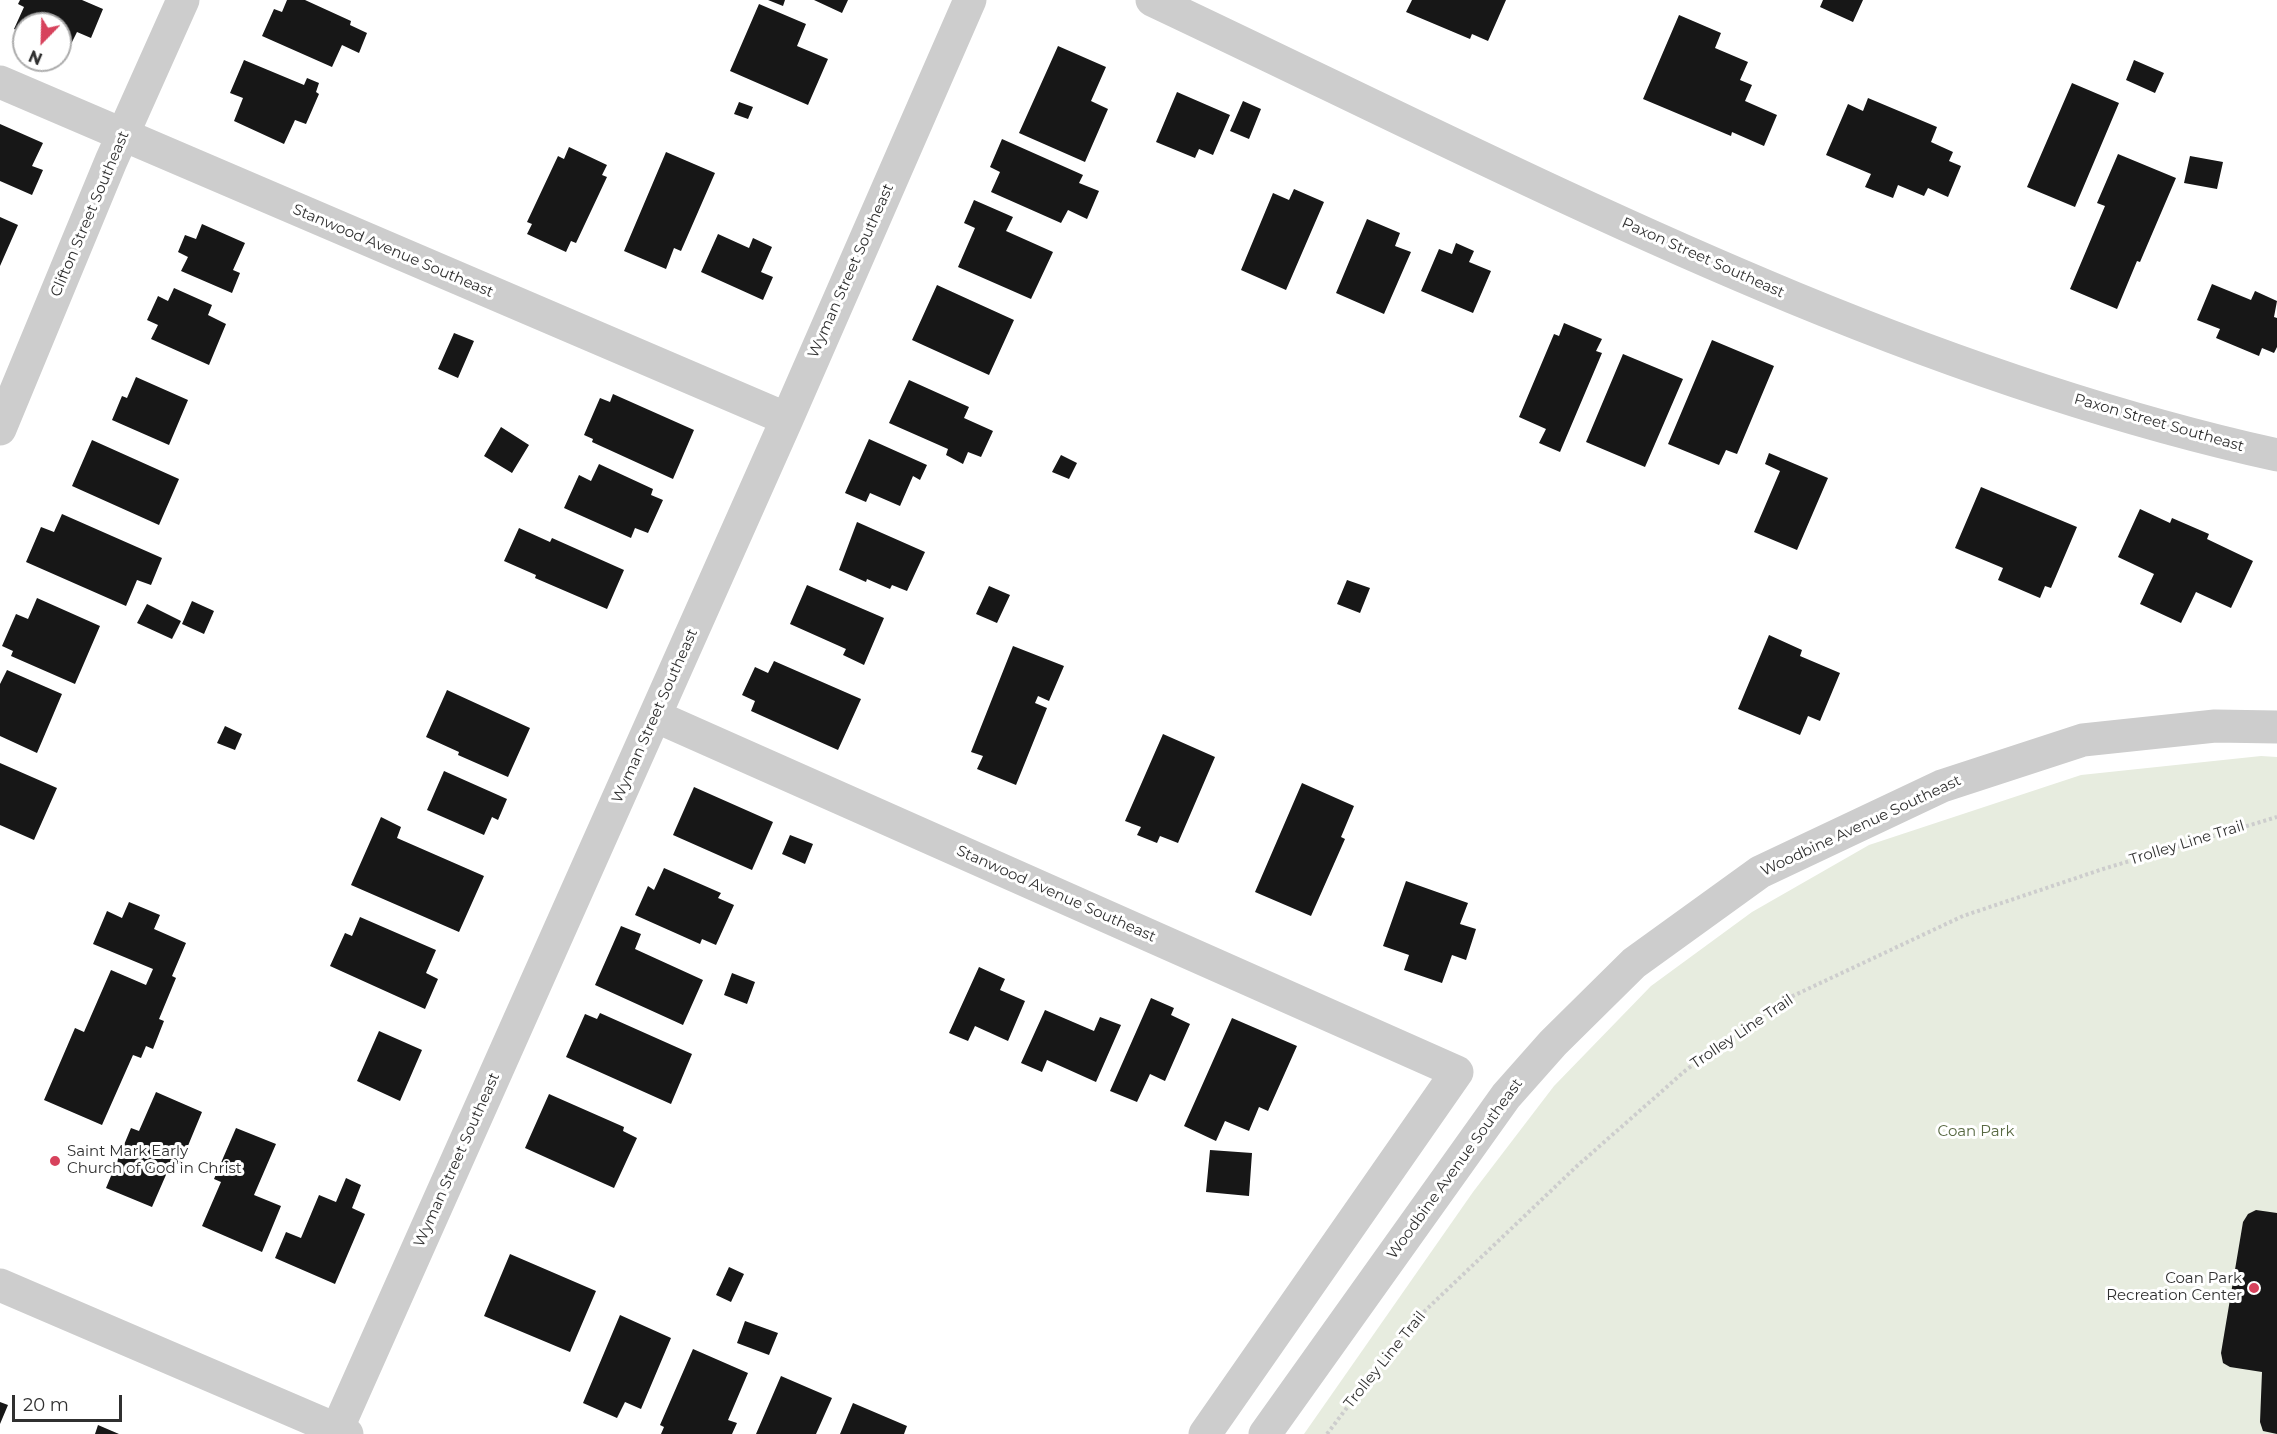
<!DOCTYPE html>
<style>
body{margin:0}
#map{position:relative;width:2277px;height:1434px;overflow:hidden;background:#fff;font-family:Montserrat,sans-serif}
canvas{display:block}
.north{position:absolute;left:12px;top:12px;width:60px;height:60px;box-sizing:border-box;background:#fff;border:2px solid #acacac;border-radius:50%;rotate:203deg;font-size:16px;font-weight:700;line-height:24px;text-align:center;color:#303030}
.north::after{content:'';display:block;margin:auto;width:21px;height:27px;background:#d7425c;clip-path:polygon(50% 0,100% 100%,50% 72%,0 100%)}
.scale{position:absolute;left:12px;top:1395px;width:110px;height:27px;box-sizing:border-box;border:3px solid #303030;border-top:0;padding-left:8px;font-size:18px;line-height:21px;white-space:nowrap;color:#303030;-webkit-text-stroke:4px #fff;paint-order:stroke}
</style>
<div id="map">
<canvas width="2277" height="1434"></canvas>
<div class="north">N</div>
<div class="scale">20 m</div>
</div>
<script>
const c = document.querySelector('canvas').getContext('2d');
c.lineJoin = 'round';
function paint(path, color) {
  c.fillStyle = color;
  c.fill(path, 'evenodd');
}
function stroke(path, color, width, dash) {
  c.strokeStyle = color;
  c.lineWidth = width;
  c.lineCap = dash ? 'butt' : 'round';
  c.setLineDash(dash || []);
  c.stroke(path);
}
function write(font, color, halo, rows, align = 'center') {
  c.font = font + ' Montserrat,sans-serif';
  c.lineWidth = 6;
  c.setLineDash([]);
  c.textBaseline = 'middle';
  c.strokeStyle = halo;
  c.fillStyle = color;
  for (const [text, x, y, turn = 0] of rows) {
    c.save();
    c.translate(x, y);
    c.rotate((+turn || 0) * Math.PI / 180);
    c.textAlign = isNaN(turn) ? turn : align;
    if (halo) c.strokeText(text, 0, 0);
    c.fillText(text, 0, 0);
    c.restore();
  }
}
paint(new Path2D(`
 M2261 756 2277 757V1434H1304L1473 1192 1554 1086 1651 986 1752 912 1869 845 2081 775Z`), '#e7ecdf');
paint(new Path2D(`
 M20 0H82L103 9 91 38 77 32 67 52 60 49V24H24V33L14 29 24 7 18 4Z
 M287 0H305L351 21 350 25 367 33 359 53 342 45 332 67 262 36 274 9 282 12Z
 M768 0H785L783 6Z
 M814 0H848L842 13Z
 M1412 0H1506L1488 41 1472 34 1470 39 1406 12Z
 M1823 0H1863L1853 22 1820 7Z
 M759 4 806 24 797 46 828 59 808 105 730 71Z
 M1679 15 1721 33 1715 48 1748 62 1740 80 1752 85 1745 101 1777 115 1764 146 1732 132 1731 136 1643 99Z
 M1058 46 1106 67 1091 101 1108 109 1085 162 1019 133Z
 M244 60 304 85 307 78 319 83 316 92 319 94 306 124 295 120 284 144 234 121 243 98 230 93Z
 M2134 60 2164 73 2155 93 2126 80Z
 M2072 83 2119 103 2075 207 2027 187Z
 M1177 92 1230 115 1213 155 1199 149 1195 158 1156 142Z
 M1868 98 1937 127 1931 142 1953 152 1949 161 1961 166 1948 197 1928 188 1924 196 1898 185 1893 198 1865 187 1871 174 1826 155 1848 104 1863 111Z
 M1243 101 1261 109 1249 139 1230 131Z
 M739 102 753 107 748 119 734 114Z
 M0 124 43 143 32 166 43 170 32 195 0 181Z
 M1002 139 1083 175 1079 183 1099 191 1087 219 1068 210 1061 223 991 192 1000 172 990 167Z
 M569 147 607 165 602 175 607 177 576 243 571 241 566 252 527 234 532 224 527 222 558 156 564 159Z
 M666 152 715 173 681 251 674 248 666 269 624 251Z
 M2118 154 2176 178 2140 262 2137 261 2117 309 2070 289 2105 206 2097 203Z
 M2190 156 2223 162 2217 189 2184 183Z
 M1294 189 1324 202 1286 290 1241 270 1273 193 1289 200Z
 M974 200 1013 217 1006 231 1053 252 1031 299 958 267 975 228 964 223Z
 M0 217 18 225 0 266Z
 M1367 219 1400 233 1395 246 1411 252 1384 314 1336 293Z
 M202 224 245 243 233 270 240 273 232 293 181 271 188 257 178 252 185 235 196 239Z
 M718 234 749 248 753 238 772 247 761 272 773 277 763 300 701 272Z
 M1456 243 1474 251 1469 262 1491 271 1473 313 1421 291 1439 249 1452 254Z
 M2212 284 2251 300 2255 291 2277 301 2274 317 2277 318V347L2274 353 2262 348 2259 356 2216 338 2220 329 2197 320Z
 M937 285 1014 320 989 375 912 340Z
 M174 288 212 305 208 315 226 324 209 365 151 339 158 325 147 320 158 296 168 301Z
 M1564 323 1602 339 1596 351 1602 353 1560 452 1539 443 1546 429 1519 417 1554 334 1559 336Z
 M454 333 474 341 458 378 438 369Z
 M1712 340 1774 366 1737 454 1726 450 1719 465 1668 444Z
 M1623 354 1683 379 1645 467 1586 442Z
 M136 377 188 400 169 445 112 420 122 396 127 398Z
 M909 380 969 407 964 418 993 431 981 457 968 452 963 464 946 455 948 449 889 423Z
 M613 394 694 430 673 479 592 442 593 439 584 435 600 398 610 402Z
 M501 427 529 445 512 473 484 456Z
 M869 439 927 465 920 480 913 476 900 506 870 493 866 502 845 493Z
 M92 440 179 479 159 525 72 486Z
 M1769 453 1828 478 1797 550 1754 532 1780 471 1765 464Z
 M1061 455 1077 463 1069 479 1052 472Z
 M599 464 653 489 651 495 663 500 648 533 635 528 631 538 564 508 579 475 591 481Z
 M1981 487 2077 527 2051 588 2045 586 2040 598 1998 580 2003 568 1955 548Z
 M2140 509 2170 523 2172 518 2209 534 2207 539 2253 561 2231 608 2196 592 2181 623 2140 604 2154 574 2118 557Z
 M62 514 162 558 151 585 137 580 126 606 26 562 41 527 54 532Z
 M857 522 925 552 907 591 892 585 890 589 867 579 866 582 839 570Z
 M519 528 550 542 552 538 624 570 607 609 535 578 536 575 504 561Z
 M1347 580 1370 588 1360 613 1337 604Z
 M807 585 884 618 864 665 843 655 846 649 790 624Z
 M989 586 1010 595 997 623 976 614Z
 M37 598 100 626 75 684 11 656 13 651 2 646 16 614 28 619Z
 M192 601 214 611 204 634 182 624Z
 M147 604 181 621 172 639 137 623Z
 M1769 635 1802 650 1800 656 1840 673 1820 721 1808 716 1800 735 1738 709Z
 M1013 646 1064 666 1049 701 1038 696 1035 703 1047 708 1016 785 977 769 983 756 971 752Z
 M774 661 861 699 838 750 751 711 755 701 742 695 755 667 768 673Z
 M7 670 62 694 37 753 0 736V684Z
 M447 690 530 728 508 777 458 755 459 752 426 737Z
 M225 726 242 734 235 750 217 743Z
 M1163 734 1215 757 1178 843 1160 836 1157 843 1137 835 1141 827 1125 821Z
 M0 763 57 788 34 840 0 825Z
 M444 771 507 799 498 820 492 817 484 835 427 810Z
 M1302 783 1354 806 1341 837 1345 839 1311 916 1255 892Z
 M694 787 773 822 752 870 673 835Z
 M381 817 401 827 397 838 484 876 459 932 351 885Z
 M790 835 813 844 805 864 782 854Z
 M664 868 721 893 718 898 734 905 716 945 702 939 700 944 635 915 648 886 654 890Z
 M1406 881 1468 903 1460 924 1476 929 1466 960 1452 955 1442 983 1404 970 1409 955 1383 946Z
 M129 902 160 915 154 929 186 943 172 976 176 978 159 1019 164 1021 153 1049 146 1046 141 1058 133 1055 102 1125 44 1100 75 1028 84 1032 111 970 146 985 153 969 93 944 107 911 122 918Z
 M360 917 436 950 426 973 438 979 425 1009 330 966 345 933 352 936Z
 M621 926 641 934 635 949 703 980 683 1025 595 985Z
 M979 967 1005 979 1000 990 1025 1001 1008 1041 975 1026 968 1041 949 1033Z
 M732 973 755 982 747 1004 724 995Z
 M1151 998 1174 1008 1171 1015 1190 1024 1165 1081 1150 1074 1137 1102 1110 1091Z
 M1045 1010 1094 1031 1100 1017 1121 1025 1096 1082 1047 1060 1042 1072 1021 1063Z
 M600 1013 692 1054 671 1104 566 1057 585 1014 597 1019Z
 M1232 1018 1297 1046 1268 1111 1259 1107 1249 1131 1225 1121 1216 1141 1184 1126Z
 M379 1031 422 1050 400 1101 357 1081Z
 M156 1092 202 1112 180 1165 172 1161 152 1207 106 1188 131 1128 139 1131Z
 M549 1094 624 1127 623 1131 637 1138 614 1188 525 1148Z
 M236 1128 276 1144 254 1195 281 1206 262 1252 202 1226 221 1182 214 1179Z
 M1210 1150 1252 1153 1249 1196 1206 1192Z
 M346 1178 361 1185 352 1208 365 1214 335 1284 275 1258 286 1232 301 1238 319 1195 336 1202Z
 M2256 1210 2277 1213V1434L2263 1431 2260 1422 2262 1372 2230 1367 2223 1363 2221 1353 2243 1222 2248 1214Z
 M510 1254 596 1291 570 1352 484 1316Z
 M729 1267 744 1274 731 1302 716 1295Z
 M620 1315 671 1338 641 1409 625 1402 617 1418 583 1403Z
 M745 1321 778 1333 769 1355 737 1343Z
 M693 1349 748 1373 728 1420 737 1423 732 1434H661L664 1427 660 1425Z
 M781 1376 832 1398 816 1434H756Z
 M0 1402 8 1405 0 1424Z
 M853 1403 907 1426 904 1434H840Z
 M98 1425 119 1434H95Z`), '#171717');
stroke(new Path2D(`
 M1327 1434 1409 1326 1577 1166 1686 1070 1780 1002 1963 916 2103 869 2277 817`), '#cdcdcd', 4, [3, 3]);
stroke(new Path2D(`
 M1152 0C1517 172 1880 367 2277 455
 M0 82 787 419
 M0 429 111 161 183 0
 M655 716 1457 1072 1205 1434
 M0 1285 347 1434
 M335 1434 787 419 970 0
 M1265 1434 1506 1096 1553 1043 1634 963 1760 872 1942 786 2083 740 2215 726 2277 727`), '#cdcdcd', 33);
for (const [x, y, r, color] of [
 [55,1161,6,"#d7425c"],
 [2254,1288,6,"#d7425c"]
]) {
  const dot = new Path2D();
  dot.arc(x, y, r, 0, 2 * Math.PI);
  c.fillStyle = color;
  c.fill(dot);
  stroke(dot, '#fff', 2);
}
write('15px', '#303030', '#fff', [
 ["Clifton Street Southeast",90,214,-67],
 ["Stanwood Avenue Southeast",393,251,23],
 ["Paxon Street Southeast",1703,258,24],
 ["Wyman Street Southeast",851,271,-66],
 ["Paxon Street Southeast",2159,423,16],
 ["Wyman Street Southeast",655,716,-66],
 ["Woodbine Avenue Southeast",1861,826,-25],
 ["Trolley Line Trail",2187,843,-17],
 ["Stanwood Avenue Southeast",1056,894,24],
 ["Trolley Line Trail",1742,1032,-34],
 ["Wyman Street Southeast",457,1160,-66],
 ["Woodbine Avenue Southeast",1455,1169,-54],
 ["Trolley Line Trail",1385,1360,-51]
]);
write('15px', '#576841', '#fff', [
 ["Coan Park",1976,1132]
]);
write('15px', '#303030', '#fff', [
 ["Saint Mark Early",67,1152],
 ["Church of God in Christ",67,1169],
 ["Coan Park",2242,1279,"right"],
 ["Recreation Center",2242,1296,"right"]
], 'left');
</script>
